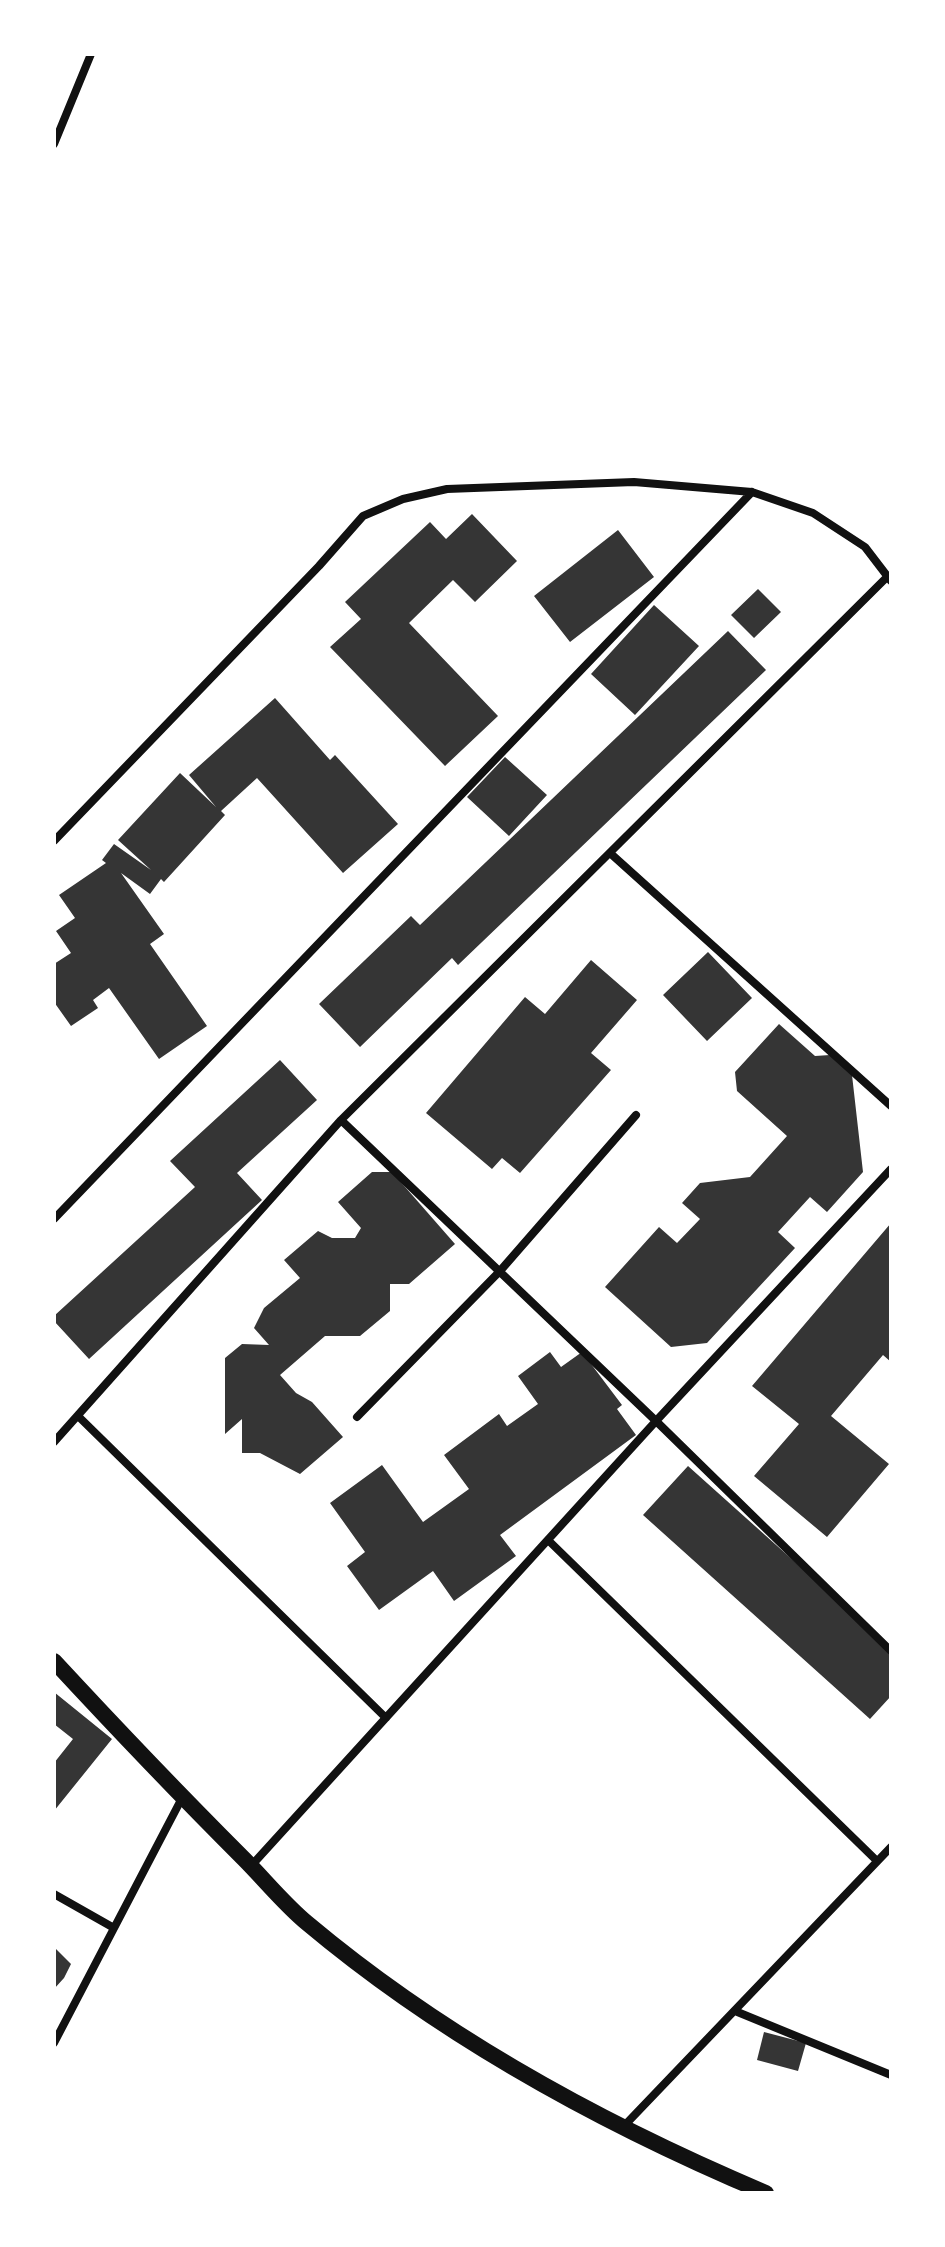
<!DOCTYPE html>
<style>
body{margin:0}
#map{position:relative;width:945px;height:2247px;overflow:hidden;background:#fff;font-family:"Noto Serif",serif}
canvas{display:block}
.frame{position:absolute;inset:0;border:56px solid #fff;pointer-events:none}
</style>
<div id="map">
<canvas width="945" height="2247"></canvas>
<div class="frame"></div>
</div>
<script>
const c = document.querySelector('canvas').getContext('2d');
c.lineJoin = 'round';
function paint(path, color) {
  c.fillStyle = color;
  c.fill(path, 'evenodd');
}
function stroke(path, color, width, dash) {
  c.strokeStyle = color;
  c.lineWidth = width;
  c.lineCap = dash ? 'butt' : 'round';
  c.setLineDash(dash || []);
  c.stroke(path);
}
paint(new Path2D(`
 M472 514 517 561 475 602 453 580 409 623 498 716 445 766 330 647 361 619 345 602 430 522 446 539Z
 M618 530 654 577 570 642 534 596Z
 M758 589 781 612 754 638 731 615Z
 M654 605 699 646 635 715 591 674Z
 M728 631 766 670 458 965 452 958 360 1047 319 1004 411 916 420 925Z
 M275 698 330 760 335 755 398 824 343 873 257 778 221 811 225 815 164 882 161 879 150 894 121 873 164 934 150 944 207 1026 159 1059 109 988 93 1000 98 1008 71 1026 54 1002V964L71 953 56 931 75 918 59 895 106 863 102 860 114 844 151 870 118 840 180 773 216 807 189 775Z
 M505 757 547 795 509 836 467 797Z
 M708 952 752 998 707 1041 663 995Z
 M591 960 637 1000 591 1053 611 1070 520 1173 502 1158 492 1169 426 1113 525 997 545 1014Z
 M779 1024 815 1056 830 1055 852 1075 863 1172 827 1212 810 1197 778 1232 795 1248 707 1343 671 1347 605 1287 659 1227 677 1243 700 1219 682 1203 700 1183 750 1177 787 1136 737 1091 735 1072Z
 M280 1060 317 1100 237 1173 262 1200 89 1359 54 1321V1316L195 1187 170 1161Z
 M372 1172H392L455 1244 409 1284H390V1311L360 1336H325L280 1375 296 1393 312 1402 343 1437 300 1474 260 1453H242V1419L225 1434V1358L242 1344 269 1345 254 1328 264 1308 300 1278 284 1260 318 1231 332 1238H355L361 1228 338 1202Z
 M891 1223V1362L883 1355 831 1416 889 1464 827 1537 754 1476 799 1424 752 1386Z
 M550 1352 561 1367 582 1352 622 1405 617 1409 636 1435 500 1535 516 1556 454 1601 433 1571 379 1610 347 1566 365 1552 330 1503 382 1465 423 1522 469 1489 444 1455 499 1414 507 1426 538 1404 518 1376Z
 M688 1466 891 1648V1696L870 1719 643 1515Z
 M54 1692 112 1739 54 1811V1763L73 1739 54 1724Z
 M54 1947 71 1964 64 1978 54 1989Z
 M764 2032 806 2043 798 2071 757 2060Z`), '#353535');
stroke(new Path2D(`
 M54 144 91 54
 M54 841 319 566 363 516 403 499 447 489 634 482 752 492 813 513 865 547 891 581
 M610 853 891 1106
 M341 1120 656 1421 891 1651
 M54 1219 752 492
 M78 1416 386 1718
 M357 1417 500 1271 636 1115
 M54 1442 341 1120 887 577
 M548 1540 877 1861
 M251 1866 656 1421 891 1169
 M54 1894 114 1928
 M735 2011 891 2075
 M54 2043 182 1798
 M624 2126 891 1847`), '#111', 8);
stroke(new Path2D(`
 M54 1661C116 1728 179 1794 243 1858 265 1880 284 1904 307 1923 444 2038 602 2124 766 2193`), '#111', 16);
</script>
